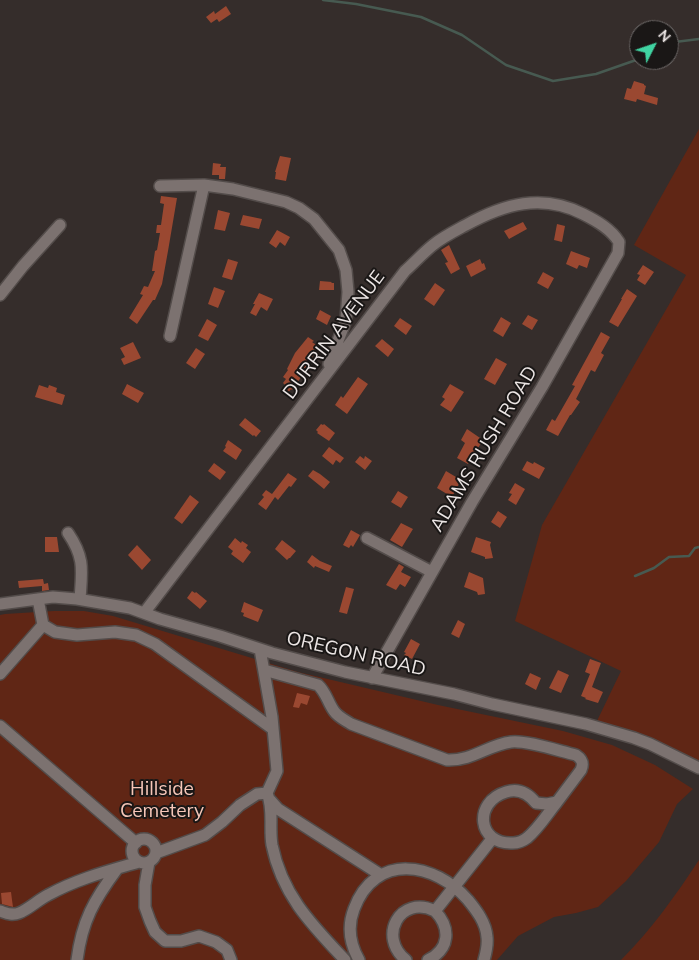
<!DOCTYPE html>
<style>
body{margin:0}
#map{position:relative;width:699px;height:960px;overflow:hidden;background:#352d2b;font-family:Mulish,sans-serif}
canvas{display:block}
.north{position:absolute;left:629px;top:20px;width:50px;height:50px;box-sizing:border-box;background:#1a1716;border:1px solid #6e6a69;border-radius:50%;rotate:49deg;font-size:14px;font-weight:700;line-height:20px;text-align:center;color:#ece6e5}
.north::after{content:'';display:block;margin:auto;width:18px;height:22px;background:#40d4a2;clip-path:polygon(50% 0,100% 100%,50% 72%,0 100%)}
</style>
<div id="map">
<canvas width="699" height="960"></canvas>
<div class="north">N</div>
</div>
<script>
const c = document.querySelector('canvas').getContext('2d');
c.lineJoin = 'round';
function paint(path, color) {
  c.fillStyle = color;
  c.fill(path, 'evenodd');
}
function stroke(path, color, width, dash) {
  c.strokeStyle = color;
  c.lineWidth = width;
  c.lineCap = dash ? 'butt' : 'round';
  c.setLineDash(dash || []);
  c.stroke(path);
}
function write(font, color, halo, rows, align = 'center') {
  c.font = font + ' Mulish,sans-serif';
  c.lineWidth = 4;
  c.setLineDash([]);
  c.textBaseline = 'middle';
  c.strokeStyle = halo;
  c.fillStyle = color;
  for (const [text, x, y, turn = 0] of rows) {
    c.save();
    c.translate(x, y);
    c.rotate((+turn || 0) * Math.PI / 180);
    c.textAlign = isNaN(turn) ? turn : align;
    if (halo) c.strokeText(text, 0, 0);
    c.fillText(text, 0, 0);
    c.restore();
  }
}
paint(new Path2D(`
 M699 129V767L596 723 621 671 515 621 542 525 686 275 634 245Z
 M54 611H84L113 616 298 672 438 705 563 731 612 745 655 765 693 789 677 804 659 842 626 881 598 907 576 913 554 917 518 936 497 960H0V615L5 614Z
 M699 860V960H621C651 930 676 895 699 860Z`), '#602615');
stroke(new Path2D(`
 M323 0 356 4 421 17 462 35 506 65 553 81 596 74 639 59
 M669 45 675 42 699 39
 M635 576 654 568 669 557 689 556 695 548 699 547`), '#475a51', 2.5);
paint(new Path2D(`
 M226 6 231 14 219 22 217 19 211 23 206 17 214 11 215 14Z
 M634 81 644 84V85L646 86 644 94 658 98 657 105 637 99 636 102 624 99 627 88 631 89Z
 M280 156 291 158 286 181 275 179 276 172H275Z
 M213 163 221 164 220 167H226L225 179H219V175H212Z
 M161 196 177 198 168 251 162 284 155 300H153L137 324 129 318 143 295 140 294 144 286 148 287 155 271H152L155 251 157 250 160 233H156L157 225H161L164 204 160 203Z
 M218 210 230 213 225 231 214 229Z
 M243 215 262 219 259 229 240 225Z
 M523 222 527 229 509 239 504 231Z
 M557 224 565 226 562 242 554 240Z
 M277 230 290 237 285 246 280 242 276 248 269 243Z
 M449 245 460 269 451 274 445 263 448 262 441 250Z
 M571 251 590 258 587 268 579 265 577 269 566 264Z
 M228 259 238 262 232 280 222 277Z
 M480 259 482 264 484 263 486 269 471 277 466 266Z
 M643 265 654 272 645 285 637 280 640 275 637 274Z
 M543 272 554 278 548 289 537 283Z
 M320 281 332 282 331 283H334V290H319Z
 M435 283 445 290 434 306 424 299Z
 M214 287 225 291 218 308 208 304Z
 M627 289 637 296 618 327 609 322 622 299H621Z
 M259 293 273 299 267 311 261 307 256 316 250 313 255 304H253Z
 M320 310 331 316 327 325 316 319Z
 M528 315 538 320 532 330 522 324Z
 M501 317 511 323 503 337 493 331Z
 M400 318 412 326 406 335 394 326Z
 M207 319 217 325 208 341 198 336Z
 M601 332 610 337 601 353 604 355 595 372 591 370 576 399 580 402 571 415H570L558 436 546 430 552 419 555 421 575 386 572 385Z
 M308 337 314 341 312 342 322 349 317 356 314 354 307 367H308L295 386 292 390 291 389 288 393 282 389 285 385 283 383 286 379 283 377 288 370 287 369 295 353Z
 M382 339 394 349 388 357 375 346Z
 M133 342 141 358 124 365 121 359 125 357 120 348Z
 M196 348 205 354 195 369 186 363Z
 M496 358 507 364 495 385 484 379Z
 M358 377 368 384 347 414 335 405 341 396 343 398Z
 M127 384 144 393 138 403 122 394Z
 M450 384 464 392 451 412 440 405 445 399 442 397Z
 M39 385 48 388 49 385 57 388 56 392 65 395 62 405 35 397Z
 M245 418 261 431 256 437 254 435 253 436 239 425Z
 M321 424 323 425 324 424 335 433 329 441 317 433 318 432 316 430Z
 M467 429 483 440 468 464 457 458 465 443 461 440Z
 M228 440 242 450 236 460 223 451 226 447 225 446Z
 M329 447 344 458 340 463 336 460 333 465 322 456Z
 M360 456 364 459 365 456 372 461 365 470 355 462Z
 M527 461 533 464 534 462 545 468 539 479 522 470Z
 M214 463 226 472 220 480 208 471Z
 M313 470 320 474 330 482 324 489 308 476Z
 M446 471 461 480 452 497 437 488Z
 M288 473 297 479 291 487 289 486 278 500 275 497 266 510 258 504 264 497 262 495 266 490 272 494Z
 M515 483 525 489 516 505 508 500 512 494 509 493Z
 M398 491 408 497 401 508 391 502Z
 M190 495 199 502 182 524 174 518Z
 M498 511 507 517 500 528 491 522Z
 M401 523 413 529 402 547 390 540Z
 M351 530 360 535 353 547 351 545 349 548 343 545Z
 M45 537H57L59 552H45Z
 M476 537 491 542 490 545 493 558 485 559V557L471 552Z
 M235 538 241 543 242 541 248 545 246 548 251 552 243 563 231 554 233 551 228 547Z
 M282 540 296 551 290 558H289L287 560 275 549Z
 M137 545 151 560 142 570 128 555Z
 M312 555 320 561 332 566 329 572 315 566 314 568 307 562Z
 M399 564 404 567 401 572 411 577 405 587 400 584 396 590 386 585Z
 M469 572 483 578 485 594 478 595 477 592 464 587Z
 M43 579 44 584 48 583 49 590 42 591V586L19 588 18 581Z
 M346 587 354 589 347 614 339 612Z
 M192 591 195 593 196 592 207 601 200 609 187 598Z
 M244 602 263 610 258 622 243 616 244 613 241 612Z
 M458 620 465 624 459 638 451 634Z
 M411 639 420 644 412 659 404 655 406 653 404 652Z
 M590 659 601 663 592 687 603 692 598 703 585 699 586 698 581 696 590 674 585 672Z
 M558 670 569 675 561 693 549 688Z
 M530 673 541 678 536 690 525 684Z
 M297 693 310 696 307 705 301 703 299 708 293 707Z
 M11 892 12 900 13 907 2 904 1 893Z`), '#9a4831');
const minor = new Path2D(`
 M160 186 204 185 233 189 286 202 299 208 314 219 339 250 346 270 348 292 346 320 329 364
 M0 295 23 266 60 225
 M170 336 204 185
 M68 533C85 558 82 570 80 599
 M367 538 432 572
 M38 599 43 625 55 632 77 635 115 632 136 635 155 644 273 729
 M0 604 53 597 77 599 130 608 160 619 220 636 272 653 345 672 454 694 492 704 586 724 634 738 650 744 699 768
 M144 613 405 271C414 263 423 253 433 245 443 237 455 231 466 225 504 204 542 193 583 214 597 221 611 229 619 242L618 253 542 387 472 502 372 678
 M264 670 318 685C326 692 328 703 334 711 338 717 345 720 351 724L447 760C472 761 488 745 511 742 526 740 559 751 576 755 582 759 584 763 581 770L557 802 547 804 536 803C528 793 518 788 506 792 473 802 477 845 513 843 518 843 523 841 527 838 539 828 548 813 557 802
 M0 674 43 625
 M0 726 136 843
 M267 793C274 809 269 828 272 845 282 895 312 925 345 960
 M270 800 278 809 381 875
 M132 851a12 12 0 1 1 24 0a12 12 0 1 1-24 0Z
 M156 853 205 835 222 822 240 805 257 794 267 793 277 771 272 717 260 649
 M149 862 145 885V907L150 921 155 932 165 941H181L199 936 216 942 227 950 231 960
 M0 911C6 913 12 916 19 913 29 909 38 900 48 895 77 879 108 871 139 862
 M77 960C82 921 94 900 117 869
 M359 960C350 944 347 927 354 909 375 852 435 862 468 900 477 911 486 923 487 937 488 945 486 953 484 960
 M406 960C377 937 400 894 435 911
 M428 960C450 949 451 928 435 911L492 839`);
stroke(minor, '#534c4a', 14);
stroke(minor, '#7c7270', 11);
write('19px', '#ece6e5', '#1a1716', [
 ["DURRIN AVENUE",334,335,-53],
 ["ADAMS RUSH ROAD",484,449,-59],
 ["OREGON ROAD",356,654,13]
]);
write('19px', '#f6c6b8', '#1a1716', [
 ["Hillside",162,789],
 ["Cemetery",162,811]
]);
</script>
